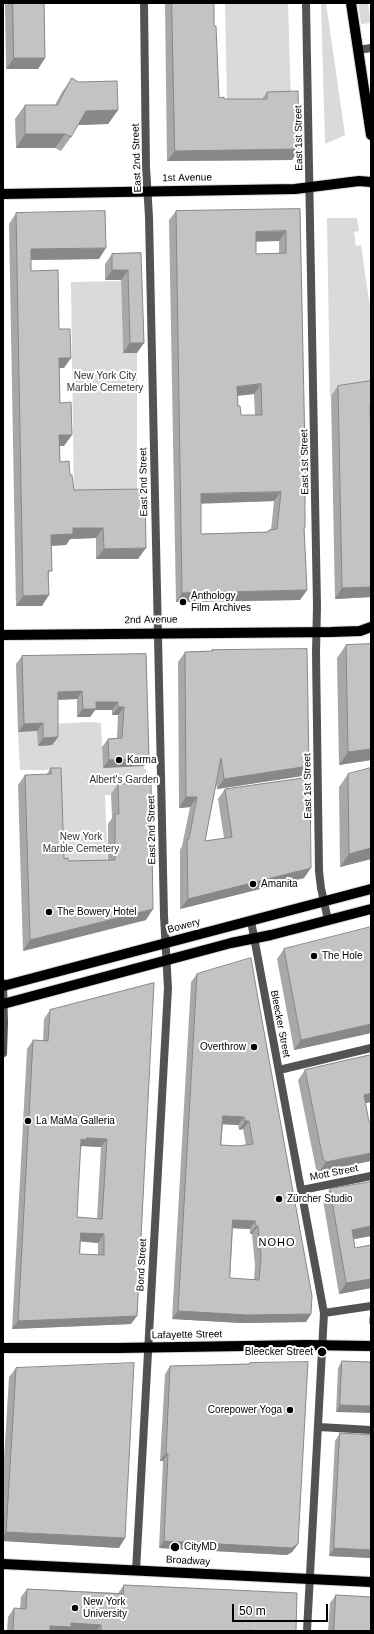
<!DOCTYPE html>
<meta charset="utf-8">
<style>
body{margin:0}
#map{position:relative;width:374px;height:1634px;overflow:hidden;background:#fff;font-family:Helvetica,sans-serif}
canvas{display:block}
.frame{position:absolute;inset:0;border:4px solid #000;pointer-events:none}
.scale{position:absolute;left:232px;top:1604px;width:96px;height:18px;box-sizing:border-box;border:2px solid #000;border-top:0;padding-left:5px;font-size:12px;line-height:14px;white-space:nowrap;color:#000;-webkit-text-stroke:3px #fff;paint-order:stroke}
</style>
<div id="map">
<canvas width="374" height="1634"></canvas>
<div class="frame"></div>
<div class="scale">50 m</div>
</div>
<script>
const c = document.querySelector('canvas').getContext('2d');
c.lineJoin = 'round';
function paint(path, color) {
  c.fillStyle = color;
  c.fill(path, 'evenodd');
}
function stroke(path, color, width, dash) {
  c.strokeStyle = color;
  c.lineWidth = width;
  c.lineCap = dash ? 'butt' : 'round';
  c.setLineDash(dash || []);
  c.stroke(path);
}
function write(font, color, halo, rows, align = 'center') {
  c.font = font + ' Helvetica,sans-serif';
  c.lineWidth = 4;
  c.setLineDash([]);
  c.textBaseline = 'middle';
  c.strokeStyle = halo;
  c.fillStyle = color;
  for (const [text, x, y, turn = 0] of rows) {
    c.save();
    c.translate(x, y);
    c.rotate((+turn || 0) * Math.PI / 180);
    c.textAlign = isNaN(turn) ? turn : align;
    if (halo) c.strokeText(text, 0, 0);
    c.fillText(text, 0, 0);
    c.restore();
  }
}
paint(new Path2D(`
 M225 3H288L291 102 227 103Z
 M321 3H326L345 135 325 144Z
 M358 3H368L371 23 361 24Z
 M327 218H357L359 231 354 232 356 246 361 245 371 314V420L366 391 330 396Z
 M121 281 123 353H137V500L74 501 71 282Z
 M89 722 101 723 103 768 144 766V769H146V794L105 795 108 868 56 869 53 770H20L18 732 52 731 53 724Z`), '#dadada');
const primary = new Path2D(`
 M351 3 371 135
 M3 194 295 189 359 181 371 182
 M3 635 331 632 360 631 371 627
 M3 986 371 889
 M3 1004 231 943 271 935 371 909
 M3 1348H118L307 1345 371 1346
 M3 1564 371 1582`);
stroke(primary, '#dbdbdb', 12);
stroke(new Path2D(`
 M306 3 317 606 316 653 319 871 321 888 328 920
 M358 50 371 48
 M251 921 324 1313 307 1631
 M3 983 4 1023 3 1053
 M279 1070 371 1048
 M302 1190 371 1176
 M324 1313 371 1306
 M319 1427 371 1430
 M136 1571 168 988 164 916 149 217 146 167 144 3`), '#535353', 8);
stroke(primary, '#000', 10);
paint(new Path2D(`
 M5 3H44L45 58 38 69H6Z
 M165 3H214V26L219 98 224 99H262L267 92 299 149 292 160 167 161Z
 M72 78 118 110 108 124 78 125 71 137 61 151 55 148H16L15 119 25 105H55L62 92Z
 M300 209 305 527 304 529 307 590 300 600 176 602 169 220 176 211ZM256 241H279V253L256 254ZM254 394 255 415H241L238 406V396ZM274 501 271 530H269L267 532 201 534V503Z
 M16 213 99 259 31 260V271L59 329 64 368H59L60 403 64 446H60V462L70 475 74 490 138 559H96V538L70 539 66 545 51 546 49 575 42 606H16L9 224Z
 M141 253 137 353H123L121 280H105V264L112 254Z
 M338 386 370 413 371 597 335 599 331 396Z
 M371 644V760L339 765 337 658 346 645Z
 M212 650 309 766 302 776 217 789 216 784 205 841 224 838 218 799 225 789 304 878 180 909V850L182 846 190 807 179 808 178 662 185 652 211 651Z
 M146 654 149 758 144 766 103 768 102 747 108 739 117 738 118 715H112V710H95L90 717H77V699L58 700V737L52 745 38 746 37 731 18 732 16 664 22 656Z
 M51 768 64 859 68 861 108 860V824L112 818 111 794 118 784 146 920 23 951 18 785 25 775H46Z
 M348 774 371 859 340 867 339 787Z
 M284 949 371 1033 294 1050 277 959Z
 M197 974 257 993 311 1314 306 1322 242 1323 172 1319 191 982ZM223 1124 238 1125 239 1130 243 1129 246 1145 238 1146 221 1145ZM233 1228 250 1229V1234H252L255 1265 254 1280 230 1278Z
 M154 983 131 1324 12 1329 27 1049 33 1040 43 1041 44 1019 50 1010ZM82 1146 101 1147 97 1219 77 1217 80 1148ZM80 1241 98 1243V1255L80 1254Z
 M371 1055V1102L365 1103 369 1122 319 1172 316 1169 298 1080 305 1070Z
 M371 1182V1236L353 1239 355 1248 371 1245V1288L339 1294 323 1200 330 1189Z
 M371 1315V1324H369V1318Z
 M342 1361 371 1362 336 1412 338 1368Z
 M250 1363 298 1544 292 1552 287 1555 159 1548 163 1461H160L165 1374 170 1366 249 1364Z
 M16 1368 119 1548 3 1541V1476L9 1377Z
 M340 1433 371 1435V1558L329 1556 335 1441Z
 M124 1585 296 1631H7L8 1617 14 1608H20L21 1597 27 1589 118 1593Z
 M336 1595 371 1631H328L330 1603Z`), '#a8a8a8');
paint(new Path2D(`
 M14 58H45L38 69H6Z
 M118 110 108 124 76 125 86 111Z
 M25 134H65L55 148H16Z
 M299 149 292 160 167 161 175 151Z
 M286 231 279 241 249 242 256 232Z
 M106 248 99 259 23 260 31 249Z
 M112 270H128L121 280H105Z
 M130 343H144L137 353H123Z
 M59 358H71L64 368H51Z
 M261 384 254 394 231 396 237 387Z
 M370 404H371V412L370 413Z
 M59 435H72L64 446H52Z
 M281 492 274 501 194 504 201 494Z
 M73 528H103L96 538 70 539 66 545 44 546 51 535Z
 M146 548 138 559H96L104 549Z
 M371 587V597L335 599 342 588Z
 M307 590 300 600 176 602 182 593Z
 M49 595 42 606H16L23 596Z
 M82 691 77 699 52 700 58 692Z
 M96 702H118L112 710H95L90 717H77L83 709Z
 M118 707H124L118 715H112Z
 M43 723 37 731 18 732 24 724Z
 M58 737 52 745 38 746 43 738Z
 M371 749V760L339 765 348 752Z
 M149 758 144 766 103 768 109 760Z
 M309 766 302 776 217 789 224 779Z
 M186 797H197L190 807 179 808Z
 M371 848V859L340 867 349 854Z
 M311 868 304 878 180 909 188 899Z
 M153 909 146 920 23 951 30 940Z
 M371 1024V1033L294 1050 301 1040Z
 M371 1093V1102L357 1105 364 1095Z
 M223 1116 244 1117 238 1125 217 1124Z
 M245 1121H249L243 1129 239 1130Z
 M87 1138 107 1139 101 1147 82 1146 80 1148 81 1139Z
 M371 1153V1161L319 1172 326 1162Z
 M233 1220 255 1221 250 1229 228 1228Z
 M256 1226H258L252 1234H250Z
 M371 1226V1236L344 1241 352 1230Z
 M81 1233 104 1234 98 1243 75 1241Z
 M371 1279V1288L339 1294 346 1283Z
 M178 1311 311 1314 306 1322 242 1323 172 1319Z
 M137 1316 131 1324 12 1329 18 1321Z
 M340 1405 371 1406V1413L336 1412Z
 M166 1453 168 1454 163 1461H160Z
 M6 1532 125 1538 119 1548 3 1541V1536Z
 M164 1541 298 1544 292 1552 287 1555 159 1548Z
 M334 1548 371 1550V1558L329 1556Z
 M71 1623 101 1625 97 1631H46L50 1626Z`), '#888');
const building = new Path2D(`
 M13 3H44L45 58H14Z
 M172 3H214V26H216L219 98 224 97V99H267V92L298 91 299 149 175 151Z
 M72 78 78 82 117 81 118 110 86 111 71 137 65 134H25V105H57Z
 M300 209 305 451V527H304L307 590 182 593 176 211ZM286 231V253L256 254V232ZM261 384 262 415H241L240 406H238L237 387ZM281 492 277 529 269 530 268 532 201 534V494Z
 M105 211 106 248 31 249V271L58 270 59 329H70L71 358H59L60 403 71 402 72 435H59L60 462 69 461 70 475H72L74 490 145 489 146 548 104 549 103 528H73V534L51 535 52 571H48L49 595 23 596 16 213Z
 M141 253 144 343H130L128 270H112V254Z
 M371 381V404H370L371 450V587L342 588 338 386Z
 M371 644V749L348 752 346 645Z
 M307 649 309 766 224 779 221 758 205 841 232 837 225 789 310 777 311 868 188 899 187 839H189L197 797H186L185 652 213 651 212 650Z
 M146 654 149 758 109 760 108 739 122 738 124 707H118V702H96V709H83L82 691 58 692V737L43 738V723L24 724 22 656Z
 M51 768H61L64 859 68 858V861L115 860V814H119L118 784 151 783 153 909 30 940 25 775 51 774Z
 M371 768V848L349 854 348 774Z
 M371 927V1024L301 1040 284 949Z
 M251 958 257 993 312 1296 311 1314 248 1315 178 1311 197 974ZM223 1116 244 1117 245 1121H249L253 1144 238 1146 221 1145ZM233 1220 255 1221 256 1226H258L261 1256 259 1280 230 1278Z
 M154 983 137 1316 18 1321 33 1040 48 1041 50 1010ZM87 1138 107 1139 102 1219 77 1217 81 1139 86 1140ZM81 1233 104 1234V1255L80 1254Z
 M371 1055V1093L364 1095 369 1122H371V1153L326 1162 323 1159 305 1070Z
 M371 1182V1226L352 1230 355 1248 371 1245V1279L346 1283 330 1189Z
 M342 1361 371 1362V1406L340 1405Z
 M308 1362 298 1544 292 1548 164 1541 168 1454 166 1453 170 1366 250 1364V1363Z
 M134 1363 125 1538 6 1532 16 1368Z
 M340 1433 371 1435V1550L334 1548Z
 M124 1585 297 1593 296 1631H265L247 1630V1631H101V1625L71 1623V1627L50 1626V1631H13L14 1608 26 1609 27 1589 123 1594Z
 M336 1595 371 1597V1631H334Z`);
paint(building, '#c3c3c3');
stroke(building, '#888', 1);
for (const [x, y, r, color] of [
 [183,602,4,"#000"],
 [119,760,4,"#000"],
 [253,884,4,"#000"],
 [49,912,4,"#000"],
 [314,956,4,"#000"],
 [254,1047,4,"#000"],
 [28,1121,4,"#000"],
 [279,1199,4,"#000"],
 [322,1352,5,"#000"],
 [290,1410,4,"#000"],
 [175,1547,5,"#000"],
 [75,1608,4,"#000"]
]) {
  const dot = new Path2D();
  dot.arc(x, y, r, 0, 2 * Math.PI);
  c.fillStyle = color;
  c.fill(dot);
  stroke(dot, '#fff', 1.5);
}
write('10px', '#000', '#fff', [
 ["East 1st Street",299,138,-91],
 ["East 2nd Street",137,158,-92],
 ["1st Avenue",187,178,-1],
 ["East 1st Street",305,462,-91],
 ["East 2nd Street",144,482,-91],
 ["2nd Avenue",151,620,-1],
 ["East 1st Street",308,786,-91],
 ["East 2nd Street",152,830,-91],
 ["Bowery",184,926,-15],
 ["Bleecker Street",280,1024,79],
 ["Mott Street",334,1173,-11],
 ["Bond Street",142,1265,-87],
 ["Lafayette Street",187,1335,-1],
 ["Broadway",188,1561,3]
]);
write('10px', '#313131', '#fff', [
 ["New York City",105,376],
 ["Marble Cemetery",105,388],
 ["Albert's Garden",124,780],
 ["New York",81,837],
 ["Marble Cemetery",81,849]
]);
write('10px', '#000', '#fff', [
 ["Anthology",191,596],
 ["Film Archives",191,608],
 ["Karma",127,760],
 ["Amanita",261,884],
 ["The Bowery Hotel",57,912],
 ["The Hole",322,956],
 ["Overthrow",246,1047,"right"],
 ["La MaMa Galleria",36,1121],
 ["Zürcher Studio",287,1199],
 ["Bleecker Street",313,1352,"right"],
 ["Corepower Yoga",282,1410,"right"],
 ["CityMD",184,1547],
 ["New York",83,1602],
 ["University",83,1614]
], 'left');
c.letterSpacing = '1px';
write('11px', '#000', '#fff', [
 ["NOHO",277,1243]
]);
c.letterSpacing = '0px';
</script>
